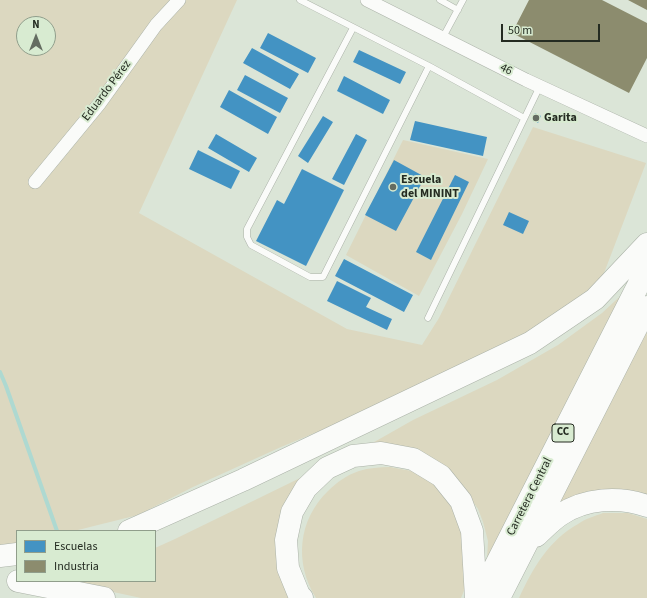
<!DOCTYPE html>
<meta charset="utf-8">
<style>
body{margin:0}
#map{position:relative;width:647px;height:598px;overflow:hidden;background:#dbe5d7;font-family:"Source Sans 3",sans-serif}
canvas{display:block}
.legend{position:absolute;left:16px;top:530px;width:140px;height:52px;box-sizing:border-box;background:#d8ebd1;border:1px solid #909e8b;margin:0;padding:5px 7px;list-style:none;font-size:12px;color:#242b21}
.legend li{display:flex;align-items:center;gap:8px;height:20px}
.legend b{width:20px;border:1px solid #909e8b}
.north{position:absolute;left:16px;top:16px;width:40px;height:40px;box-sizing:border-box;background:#d8ebd1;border:1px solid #909e8b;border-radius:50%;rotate:0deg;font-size:11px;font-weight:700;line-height:16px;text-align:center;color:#242b21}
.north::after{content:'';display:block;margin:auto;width:14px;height:18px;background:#646c61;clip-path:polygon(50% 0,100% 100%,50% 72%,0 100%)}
.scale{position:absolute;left:501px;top:24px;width:99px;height:18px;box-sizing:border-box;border:2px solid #242b21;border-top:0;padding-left:5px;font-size:12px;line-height:14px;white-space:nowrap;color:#242b21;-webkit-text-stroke:3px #d8ebd1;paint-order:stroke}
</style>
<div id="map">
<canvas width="647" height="598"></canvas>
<ul class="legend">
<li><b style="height:11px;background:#4393c3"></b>Escuelas</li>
<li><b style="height:11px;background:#8c8c6e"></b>Industria</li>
</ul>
<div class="north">N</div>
<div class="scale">50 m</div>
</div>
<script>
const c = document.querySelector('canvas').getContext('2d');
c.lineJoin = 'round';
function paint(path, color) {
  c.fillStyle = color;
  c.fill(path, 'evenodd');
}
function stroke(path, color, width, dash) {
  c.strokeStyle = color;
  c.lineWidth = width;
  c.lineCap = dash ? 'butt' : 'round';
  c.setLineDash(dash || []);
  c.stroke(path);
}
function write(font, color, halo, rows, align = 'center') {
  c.font = font + ' "Source Sans 3",sans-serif';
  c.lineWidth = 4;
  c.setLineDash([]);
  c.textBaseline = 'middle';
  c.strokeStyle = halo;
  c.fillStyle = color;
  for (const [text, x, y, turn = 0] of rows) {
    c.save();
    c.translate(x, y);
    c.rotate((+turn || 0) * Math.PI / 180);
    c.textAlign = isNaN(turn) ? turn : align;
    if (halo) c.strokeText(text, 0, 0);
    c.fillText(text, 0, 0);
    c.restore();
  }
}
paint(new Path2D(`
 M0 0H237L139 213 347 329 422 345 439 318 533 127 646 163 601 281 523 339 334 425 281 447 193 487 138 515 74 531H17V543L0 545ZM24 24H48V48H24Z
 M403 140 488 159 462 214 419 296 346 255Z
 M629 288 487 560 488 541 483 522 478 509 471 499 457 480 352 455 290 512 296 598H141L62 581H155V548L175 539 376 441 413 420 497 380 558 345 602 313Z
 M647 330V500L550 520Z
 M390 467 417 472 432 478 462 512 468 581 461 598H316C294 563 298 520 328 491 337 482 347 475 359 471 369 468 379 467 390 467Z
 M603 513H628L647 519V598H519C533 568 548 541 578 524 585 519 595 516 603 513Z`), '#dcd8c0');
paint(new Path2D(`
 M268 33 316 58 308 73 260 48Z
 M252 48 299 74 290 89 243 63Z
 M359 50 406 72 400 84 353 62Z
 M245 75 288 98 280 113 237 90Z
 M344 76 390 100 383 114 337 91Z
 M229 90 277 117 268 134 220 107Z
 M535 113 541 116 538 123 532 119Z
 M323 116 333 122 308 163 298 156Z
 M415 121 487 137 483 156 410 140Z
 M216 134 257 158 249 172 208 148Z
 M356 134 367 140 344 185 332 179Z
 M198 150 240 171 231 189 189 169Z
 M394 160 425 177 396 231 365 215Z
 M302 169 344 190 306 266 256 241 277 200 284 204Z
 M455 175 469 182 431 260 416 252Z
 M509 212 529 221 523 234 503 225Z
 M344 259 413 295 404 312 335 276Z
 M337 281 371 298 366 307 392 319 387 330 327 301Z`), '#4393c3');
paint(new Path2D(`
 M529 0H602L647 23V58L629 93 512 33Z
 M628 0H647V10Z`), '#8c8c6e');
stroke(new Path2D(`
 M0 372 6 386 57 531`), '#aed9d1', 4);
const lane = new Path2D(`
 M300 0 429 66 524 118
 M440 0 458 10
 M353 28 247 229V237L251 245 310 277H323L429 66
 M442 39 463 0
 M428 318 540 86`);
const street = new Path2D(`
 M367 0 526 80 647 136
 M35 182 100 103 156 25 179 0`);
const highway = new Path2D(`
 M129 531 243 480 530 343 595 299 647 244
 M536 536C544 529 551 521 560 515 585 498 619 496 647 506
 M0 556 17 554
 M18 581 104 598
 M302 598 299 595 288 568 286 540 292 512 306 488 327 468 353 456 381 453 413 459 441 476 461 501 472 531 476 598
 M479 598 647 268
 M499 598 647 307`);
stroke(lane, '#abb2a8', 7);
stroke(street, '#abb2a8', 14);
stroke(highway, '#abb2a8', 23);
stroke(lane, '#fafbf9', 6);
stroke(street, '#fafbf9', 13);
stroke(highway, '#fafbf9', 22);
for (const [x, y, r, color] of [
 [536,118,4,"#646c61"],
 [393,187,4,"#646c61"]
]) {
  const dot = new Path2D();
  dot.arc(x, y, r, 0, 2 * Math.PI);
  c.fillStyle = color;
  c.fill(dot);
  stroke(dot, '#d8ebd1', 1.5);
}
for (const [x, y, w] of [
 [563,433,22]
]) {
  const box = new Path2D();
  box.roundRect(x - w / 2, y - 9, w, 18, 3);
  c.fillStyle = '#d8ebd1';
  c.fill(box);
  stroke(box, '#242b21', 1);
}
write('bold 11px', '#242b21', null, [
 ["CC",563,433]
]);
write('12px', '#242b21', '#d8ebd1', [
 ["46",506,70,26],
 ["Eduardo Pérez",107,91,-53],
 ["Carretera Central",530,497,-63]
]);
write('bold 12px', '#242b21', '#d8ebd1', [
 ["Garita",544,118],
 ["Escuela",401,180],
 ["del MININT",401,194]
], 'left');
</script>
